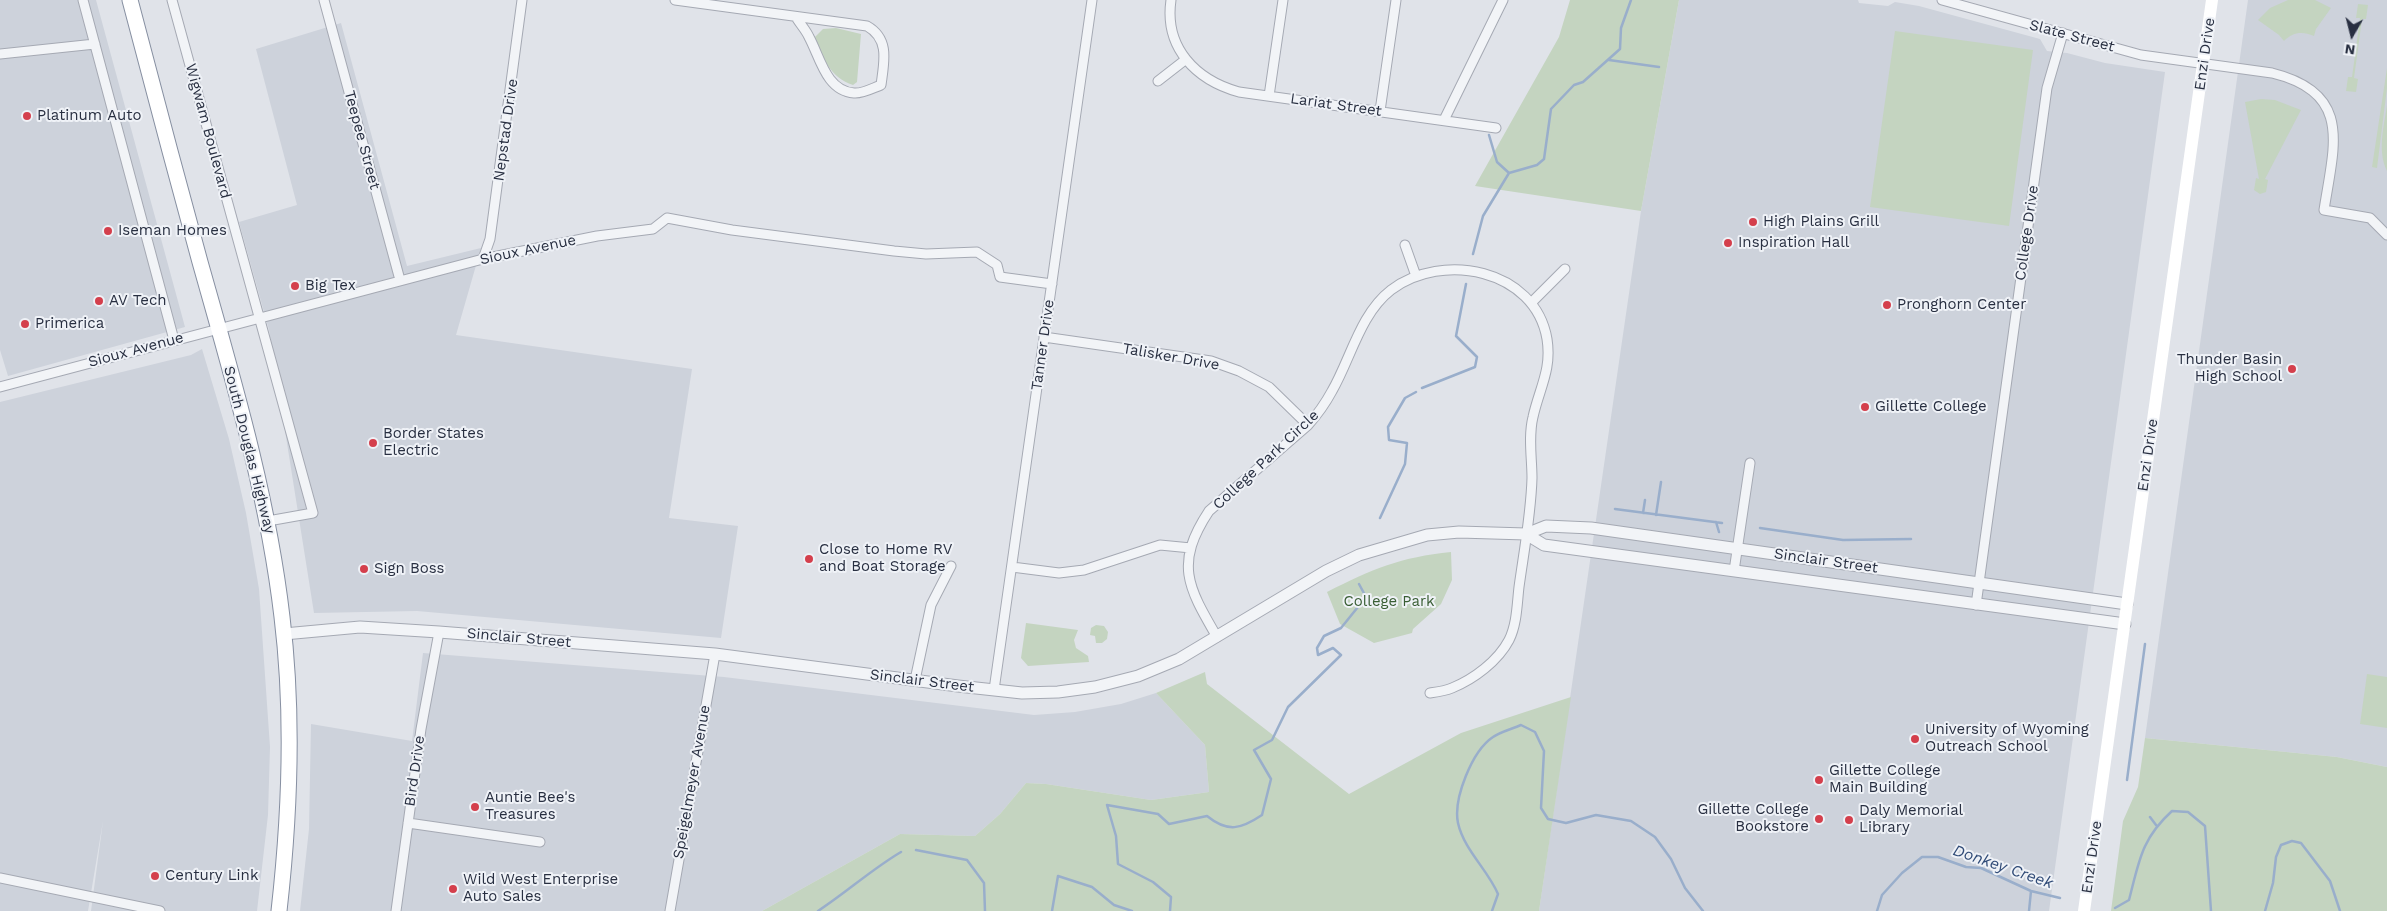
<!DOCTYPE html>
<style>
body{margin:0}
#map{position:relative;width:2387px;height:911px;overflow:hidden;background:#e0e3e9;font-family:"Work Sans",sans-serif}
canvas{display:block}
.north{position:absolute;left:2327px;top:10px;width:50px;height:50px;-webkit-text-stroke:4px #eff2f7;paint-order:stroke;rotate:188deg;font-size:14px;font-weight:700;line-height:20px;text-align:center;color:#282f41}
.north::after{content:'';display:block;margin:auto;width:18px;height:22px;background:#282f41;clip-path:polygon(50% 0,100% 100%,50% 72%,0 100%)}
</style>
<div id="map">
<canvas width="2387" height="911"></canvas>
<div class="north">N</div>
</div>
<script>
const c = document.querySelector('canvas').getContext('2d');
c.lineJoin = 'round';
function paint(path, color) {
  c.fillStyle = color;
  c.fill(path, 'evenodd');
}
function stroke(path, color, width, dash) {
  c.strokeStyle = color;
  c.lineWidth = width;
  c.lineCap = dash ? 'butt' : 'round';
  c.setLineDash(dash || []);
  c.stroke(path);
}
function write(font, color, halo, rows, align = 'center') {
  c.font = font + ' "Work Sans",sans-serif';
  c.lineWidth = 4;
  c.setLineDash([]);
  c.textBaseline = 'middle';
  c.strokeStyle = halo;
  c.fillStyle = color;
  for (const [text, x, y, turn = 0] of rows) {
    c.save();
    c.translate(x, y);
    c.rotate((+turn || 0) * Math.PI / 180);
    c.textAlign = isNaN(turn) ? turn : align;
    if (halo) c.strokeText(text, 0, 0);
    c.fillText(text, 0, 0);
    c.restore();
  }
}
paint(new Path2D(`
 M0 0H96L185 327 8 376 0 350Z
 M1679 0H1858L1859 3 1888 6 1895 2 1919 6 2040 39 2047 51 2067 53 2105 63 2165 72 2049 911H1539L1641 211Z
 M2248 0H2387V767L2337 757 2145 738Z
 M341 23 407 266 481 248 456 335 692 369 669 518 738 526 721 638 417 611 314 613 269 330 239 222 297 205 256 49Z
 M202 349 229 439 246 513 259 589 270 747 268 815 257 911H91L103 821 88 911H0V402L191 355Z
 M423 653 724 677 1034 715 1075 712 1121 704 1156 693 1205 745 1209 792 1151 800 1046 784 1026 783 1000 814 975 836 900 834 762 911H300L309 829 311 724 412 741Z`), '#cdd2db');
paint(new Path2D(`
 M1570 0H1679L1641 211 1475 186 1559 37Z
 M2288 0H2315L2331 8 2316 29 2314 36C2302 31 2293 32 2284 41L2279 35 2258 20 2270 8Z
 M2358 4 2368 5 2366 19H2362L2354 78 2358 79 2356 92 2346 91 2348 77H2352L2360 18H2356Z
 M836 28 861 34 857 82 853 85C831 78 822 58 815 37L823 29Z
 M1895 31 2033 50 2009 226 1870 207Z
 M2387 68V88L2377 168 2372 167Z
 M2261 99 2275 100 2301 110 2265 179 2268 180 2266 192 2260 194 2254 190 2256 178 2259 179 2245 102Z
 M2387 105V171C2377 151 2384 126 2387 105Z
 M1451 552 1452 580 1441 604 1413 629 1412 633 1374 643 1340 624 1327 592C1372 569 1401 557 1451 552Z
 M1026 623 1078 630 1074 640 1076 648 1088 656 1089 662 1028 666 1021 658Z
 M1096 625 1104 626 1108 632 1107 639 1102 643H1096L1095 636 1090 635 1091 628Z
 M1205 672 1207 684 1349 794 1461 733 1571 697 1539 911H762L900 834 975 836 1000 814 1026 783 1046 784 1151 800 1209 792 1205 745 1156 693Z
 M2367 674 2387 677V728L2360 724Z
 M2145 738 2337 757 2387 767V911H2111L2123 821 2138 787Z`), '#c4d4c0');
stroke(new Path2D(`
 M1609 60 1659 67
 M1489 135 1497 162 1509 173
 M1473 254 1483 216 1509 173 1537 165 1544 159 1551 109 1574 85 1583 82 1620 49 1621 28 1631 0
 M1422 388 1475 367 1477 357 1456 336 1466 284
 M1615 509 1722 523
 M1643 513 1645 500
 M1656 515 1661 482
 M1380 518 1405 464 1407 443 1389 440 1388 427 1405 398 1416 392
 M1716 522 1719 532
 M1760 528 1843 540 1911 539
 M2127 780 2145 644
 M2150 817 2156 825
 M916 850 967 860 984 883 985 911
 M2115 908 2129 900C2139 862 2141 839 2172 811L2188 812 2205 826 2211 911
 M818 911C847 892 872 869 901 852
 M1052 911 1058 876 1092 887 1114 905 1132 911
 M1170 911 1171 897 1153 882 1118 864 1116 836 1107 805 1158 814 1169 824 1207 816C1228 833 1241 829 1262 815L1271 779 1254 750 1272 740 1288 707 1341 655 1333 648 1318 655 1317 648 1324 636 1341 628 1366 597 1359 584
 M1492 911 1498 894C1488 870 1464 850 1458 823 1453 799 1472 751 1493 737 1500 732 1512 729 1521 725L1535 732 1544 751 1541 808 1548 819 1566 823 1596 815 1631 821 1655 837 1671 859 1685 888 1703 911
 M1877 911 1882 895 1902 873 1922 857H1938L1966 867 1981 868 2031 891 2060 898
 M2029 911 2031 891
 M2265 911 2273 883 2276 857 2281 845 2292 841 2301 843 2330 881 2340 911`), '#99aecb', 2.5);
const minor = new Path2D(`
 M83 0 174 340
 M172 0 313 513 268 521
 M324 0 400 280
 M675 0 867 26C890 39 884 62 881 85 873 88 862 94 854 93 826 91 820 57 809 37 806 30 800 24 796 17
 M1171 0C1164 48 1196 80 1239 92L1496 128
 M1942 0 2141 55 2272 73C2353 93 2334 145 2324 210L2370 218 2387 235
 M0 54 95 44
 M1158 81 1185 60
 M1269 96 1283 0
 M1380 111 1396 0
 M1444 120 1503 0
 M1405 245 1416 276
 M483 259 490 239 522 0
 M1531 303 1565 269
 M1044 337 1211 361 1239 371 1269 387 1308 425
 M0 387 483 259 597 236 653 229 667 218 732 230 894 251 926 254 977 252 997 265 1000 277 1052 284
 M1012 567 1059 573 1084 570 1160 545 1191 548
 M1734 571 1750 463
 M1976 605 2047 88 2063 33
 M1217 637C1188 587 1174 564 1209 511L1308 425C1317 415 1325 404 1332 391 1351 358 1360 314 1391 290 1442 251 1535 269 1547 339 1552 370 1539 389 1533 417 1528 437 1532 458 1532 478 1531 514 1524 551 1519 587 1517 604 1517 624 1509 640 1498 661 1474 679 1452 688 1445 691 1437 692 1430 693
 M915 680 931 605 951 566
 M994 690 1092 0
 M408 823 540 842
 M0 878 160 911
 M396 911 421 729 439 632
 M670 911 715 654`);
const tertiary = new Path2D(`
 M1526 534 1546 526 1591 528 2127 604
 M284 634 360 627 439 632 715 654 958 686 1022 693 1058 692 1095 687 1138 676 1179 659 1326 571 1359 555 1427 535 1459 532 1526 534 1544 545 2125 624`);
const trunk = new Path2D(`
 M130 0C153 87 176 175 200 262 233 379 268 496 282 617 294 715 290 814 279 911`);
stroke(minor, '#a5a9b3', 11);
stroke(tertiary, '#a5a9b3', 13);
stroke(trunk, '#868fa1', 17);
stroke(minor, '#f2f4f7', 9);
stroke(tertiary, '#f2f4f7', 11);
stroke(new Path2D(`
 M2084 911 2212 0`), '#fff', 12);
stroke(trunk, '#fff', 15);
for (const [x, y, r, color] of [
 [27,116,5,"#d43f4c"],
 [1753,222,5,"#d43f4c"],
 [108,231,5,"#d43f4c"],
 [1728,243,5,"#d43f4c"],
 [295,286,5,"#d43f4c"],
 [99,301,5,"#d43f4c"],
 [1887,305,5,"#d43f4c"],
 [25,324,5,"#d43f4c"],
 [2292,369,5,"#d43f4c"],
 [1865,407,5,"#d43f4c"],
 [373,443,5,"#d43f4c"],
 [809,559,5,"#d43f4c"],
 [364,569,5,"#d43f4c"],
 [1915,739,5,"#d43f4c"],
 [1819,780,5,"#d43f4c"],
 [475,807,5,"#d43f4c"],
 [1819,819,5,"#d43f4c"],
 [1849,820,5,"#d43f4c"],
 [155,876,5,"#d43f4c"],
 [453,889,5,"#d43f4c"]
]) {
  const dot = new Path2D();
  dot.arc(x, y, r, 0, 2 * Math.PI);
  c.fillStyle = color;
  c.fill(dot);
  stroke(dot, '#eff2f7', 2);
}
write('15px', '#282f41', '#eff2f7', [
 ["Slate Street",2072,36,15],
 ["Enzi Drive",2205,54,-82],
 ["Lariat Street",1336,105,8],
 ["Nepstad Drive",506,130,-82],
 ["Wigwam Boulevard",208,131,75],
 ["Teepee Street",362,140,75],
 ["College Drive",2027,233,-82],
 ["Sioux Avenue",528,250,-12],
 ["Tanner Drive",1043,345,-82],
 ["Sioux Avenue",136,350,-15],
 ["Talisker Drive",1171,357,10],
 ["South Douglas Highway",249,450,76],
 ["Enzi Drive",2148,455,-82],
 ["College Park Circle",1266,460,-43],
 ["Sinclair Street",1826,561,8],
 ["Sinclair Street",519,638,5],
 ["Sinclair Street",922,681,7],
 ["Bird Drive",415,771,-82],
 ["Speigelmeyer Avenue",692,782,-80],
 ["Enzi Drive",2092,857,-82]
]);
write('15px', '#282f41', '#eff2f7', [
 ["Platinum Auto",37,116],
 ["High Plains Grill",1763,222],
 ["Iseman Homes",118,231],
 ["Inspiration Hall",1738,243],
 ["Big Tex",305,286],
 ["AV Tech",109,301],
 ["Pronghorn Center",1897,305],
 ["Primerica",35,324],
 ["Thunder Basin",2282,360,"right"],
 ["High School",2282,377,"right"],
 ["Gillette College",1875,407],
 ["Border States",383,434],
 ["Electric",383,451],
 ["Close to Home RV",819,550],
 ["and Boat Storage",819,567],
 ["Sign Boss",374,569],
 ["University of Wyoming",1925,730],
 ["Outreach School",1925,747],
 ["Gillette College",1829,771],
 ["Main Building",1829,788],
 ["Auntie Bee's",485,798],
 ["Treasures",485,815],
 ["Gillette College",1809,810,"right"],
 ["Bookstore",1809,827,"right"],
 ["Daly Memorial",1859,811],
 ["Library",1859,828],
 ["Century Link",165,876],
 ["Wild West Enterprise",463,880],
 ["Auto Sales",463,897]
], 'left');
write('15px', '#395e34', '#eff2f7', [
 ["College Park",1389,602]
]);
write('italic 16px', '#304b77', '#eff2f7', [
 ["Donkey Creek",2003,867,19]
]);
</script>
